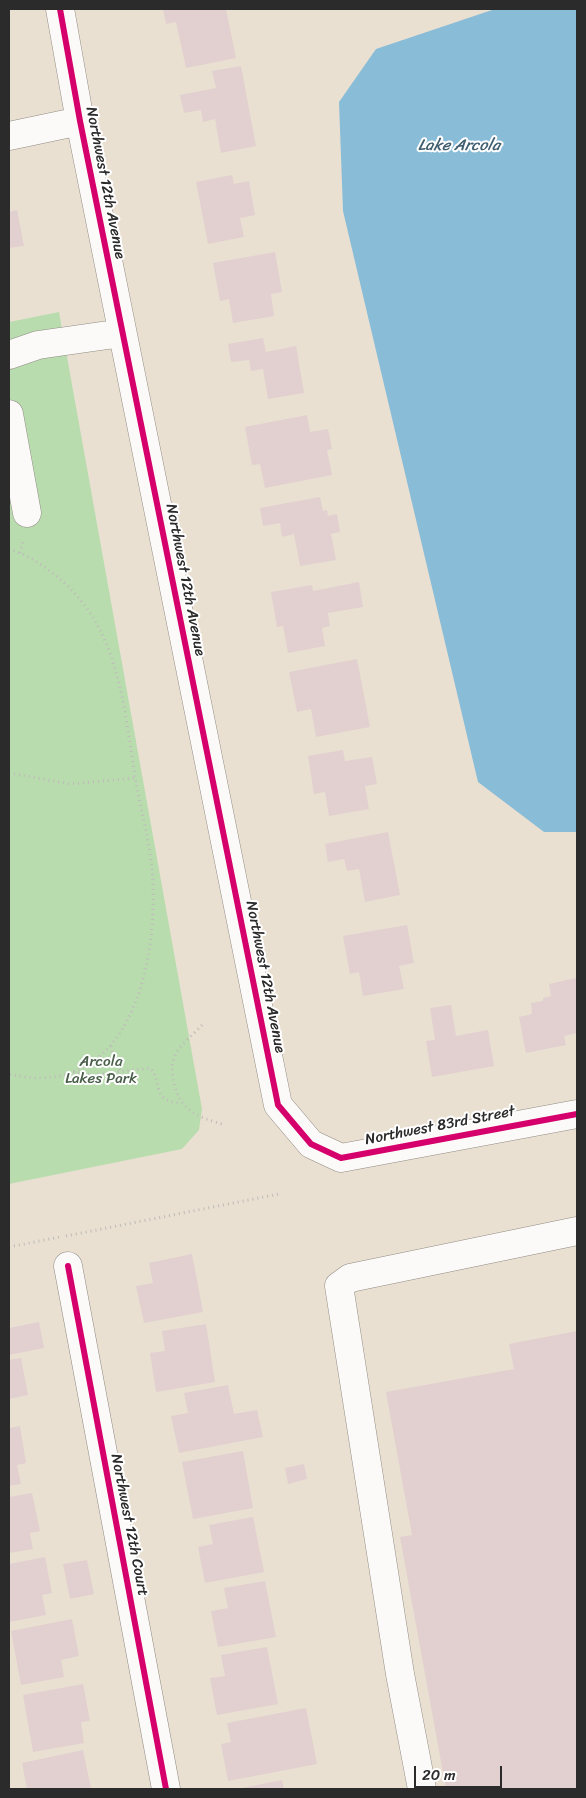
<!DOCTYPE html>
<style>
body{margin:0}
#map{position:relative;width:586px;height:1798px;overflow:hidden;background:#eae0d2;font-family:Sriracha,sans-serif}
canvas{display:block}
.frame{position:absolute;inset:0;border:10px solid #2b2b2b;pointer-events:none}
.scale{position:absolute;left:414px;top:1766px;width:88px;height:22px;box-sizing:border-box;border:2px solid #2b2b2b;border-top:0;padding-left:6px;font-size:15px;line-height:18px;white-space:nowrap;color:#2b2b2b;-webkit-text-stroke:4px #fff;paint-order:stroke}
</style>
<div id="map">
<canvas width="586" height="1798"></canvas>
<div class="frame"></div>
<div class="scale">20 m</div>
</div>
<script>
const c = document.querySelector('canvas').getContext('2d');
c.lineJoin = 'round';
function paint(path, color) {
  c.fillStyle = color;
  c.fill(path, 'evenodd');
}
function stroke(path, color, width, dash) {
  c.strokeStyle = color;
  c.lineWidth = width;
  c.lineCap = dash ? 'butt' : 'round';
  c.setLineDash(dash || []);
  c.stroke(path);
}
function write(font, color, halo, rows, align = 'center') {
  c.font = font + ' Sriracha,sans-serif';
  c.lineWidth = 4;
  c.setLineDash([]);
  c.textBaseline = 'middle';
  c.strokeStyle = halo;
  c.fillStyle = color;
  for (const [text, x, y, turn = 0] of rows) {
    c.save();
    c.translate(x, y);
    c.rotate((+turn || 0) * Math.PI / 180);
    c.textAlign = isNaN(turn) ? turn : align;
    if (halo) c.strokeText(text, 0, 0);
    c.fillText(text, 0, 0);
    c.restore();
  }
}
paint(new Path2D(`
 M59 312 202 1109 199 1130 182 1149 9 1184V322Z`), '#b9dcaf');
paint(new Path2D(`
 M495 9H577V832H544L478 782 343 211 339 102 376 49Z`), '#89bcd7');
paint(new Path2D(`
 M163 9H226L236 58 186 68 176 22 166 24Z
 M241 66 256 146 221 153 215 119 203 122 201 110 184 113 180 95 216 88 212 71Z
 M232 175 234 184 249 181 255 215 240 218 244 237 208 244 196 182Z
 M17 210 24 246 9 248V212Z
 M275 252 282 292 271 294 274 316 233 323 229 299 220 301 213 263Z
 M263 338 266 352 296 346 304 393 268 399 263 369 251 371 249 360 231 362 228 344Z
 M307 415 310 432 328 429 332 449 327 450 332 475 265 488 260 464 252 465 245 427Z
 M320 497 323 511 327 510 328 516 337 514 340 532 331 534 336 560 300 566 294 534 282 537 280 523 263 526 260 508Z
 M359 582 363 607 328 613 330 626 322 628 325 646 288 653 283 626 277 627 271 592 312 585 313 591Z
 M357 659 370 727 316 737 311 709 297 712 289 672Z
 M343 750 345 761 372 757 377 784 365 786 369 809 329 816 325 792 314 794 308 756Z
 M388 832 400 895 365 902 359 869 347 871 344 859 328 862 325 844Z
 M407 925 414 963 399 966 404 989 363 996 359 972 350 974 343 936Z
 M576 978 577 1033 564 1036 566 1045 526 1053 519 1017 532 1014 531 1003 543 1001V998L551 996 549 984Z
 M451 1005 456 1036 488 1030 494 1066 432 1077 426 1041 435 1040 430 1008Z
 M192 1254 203 1312 144 1323 136 1286 153 1283 149 1263Z
 M39 1322 44 1348 9 1355V1328Z
 M206 1324 215 1382 156 1392 150 1353 165 1351 162 1331Z
 M577 1331V1789H446L400 1537 412 1535 386 1392 514 1369 509 1344Z
 M21 1358 28 1395 9 1399V1360Z
 M228 1385 234 1414 257 1410 263 1437 179 1453 171 1416 188 1413 184 1393Z
 M20 1426 26 1463 17 1465 21 1484 9 1486V1428Z
 M243 1451 253 1508 193 1519 182 1462Z
 M304 1464 307 1479 288 1484 285 1468Z
 M32 1493 40 1531 30 1533 33 1549 9 1553V1497Z
 M253 1517 264 1572 205 1583 198 1547 213 1544 209 1525Z
 M45 1557 52 1593 42 1595 46 1615 9 1622V1564Z
 M87 1560 94 1594 70 1599 63 1564Z
 M265 1581 276 1637 218 1647 211 1611 228 1608 224 1588Z
 M72 1619 79 1656 61 1660 64 1677 21 1685 11 1631Z
 M267 1647 278 1704 217 1715 210 1678 225 1676 221 1655Z
 M83 1684 90 1721 81 1722 84 1743 33 1752 23 1695Z
 M306 1708 317 1764 228 1781 221 1744 231 1742 227 1723Z
 M83 1750 91 1788 27 1789 22 1763Z
 M282 1780 284 1789H242V1788Z`), '#e1d0cf');
const minor = new Path2D(`
 M60 9 80 121 278 1105 311 1144 341 1158 577 1114
 M9 136 80 121
 M9 355 38 345 122 333
 M9 414 27 513
 M68 1266 166 1789
 M422 1789 400 1674 339 1286 350 1278 577 1231`);
stroke(minor, '#908b84', 29);
stroke(new Path2D(`
 M9 549C40 559 69 583 88 610 121 657 126 721 135 776 140 807 149 838 152 869 160 960 131 1103 9 1074
 M20 553 23 541
 M9 773 71 784 135 778
 M202 1025C193 1035 179 1045 174 1058 171 1066 172 1076 174 1084 182 1113 199 1117 225 1125
 M111 1046 113 1058 121 1072
 M73 1072 92 1075 150 1068C163 1080 150 1102 181 1103
 M66 1236 279 1194
 M9 1247 60 1237`), '#bdbbb9', 3, [1, 4]);
stroke(minor, '#fcfaf8', 28);
stroke(new Path2D(`
 M60 9 80 121 278 1105 311 1144 341 1158 577 1114
 M68 1266 166 1789`), '#d6006c', 6);
write('15px', '#2b2b2b', '#fff', [
 ["Northwest 12th Avenue",105,183,79],
 ["Northwest 12th Avenue",185,580,79],
 ["Northwest 12th Avenue",265,977,79],
 ["Northwest 83rd Street",440,1126,-11],
 ["Northwest 12th Court",129,1525,79]
]);
write('15px', '#4a5f4a', '#fff', [
 ["Arcola",101,1062],
 ["Lakes Park",101,1079]
]);
write('italic 16px', '#405f71', '#fff', [
 ["Lake Arcola",459,146]
]);
</script>
